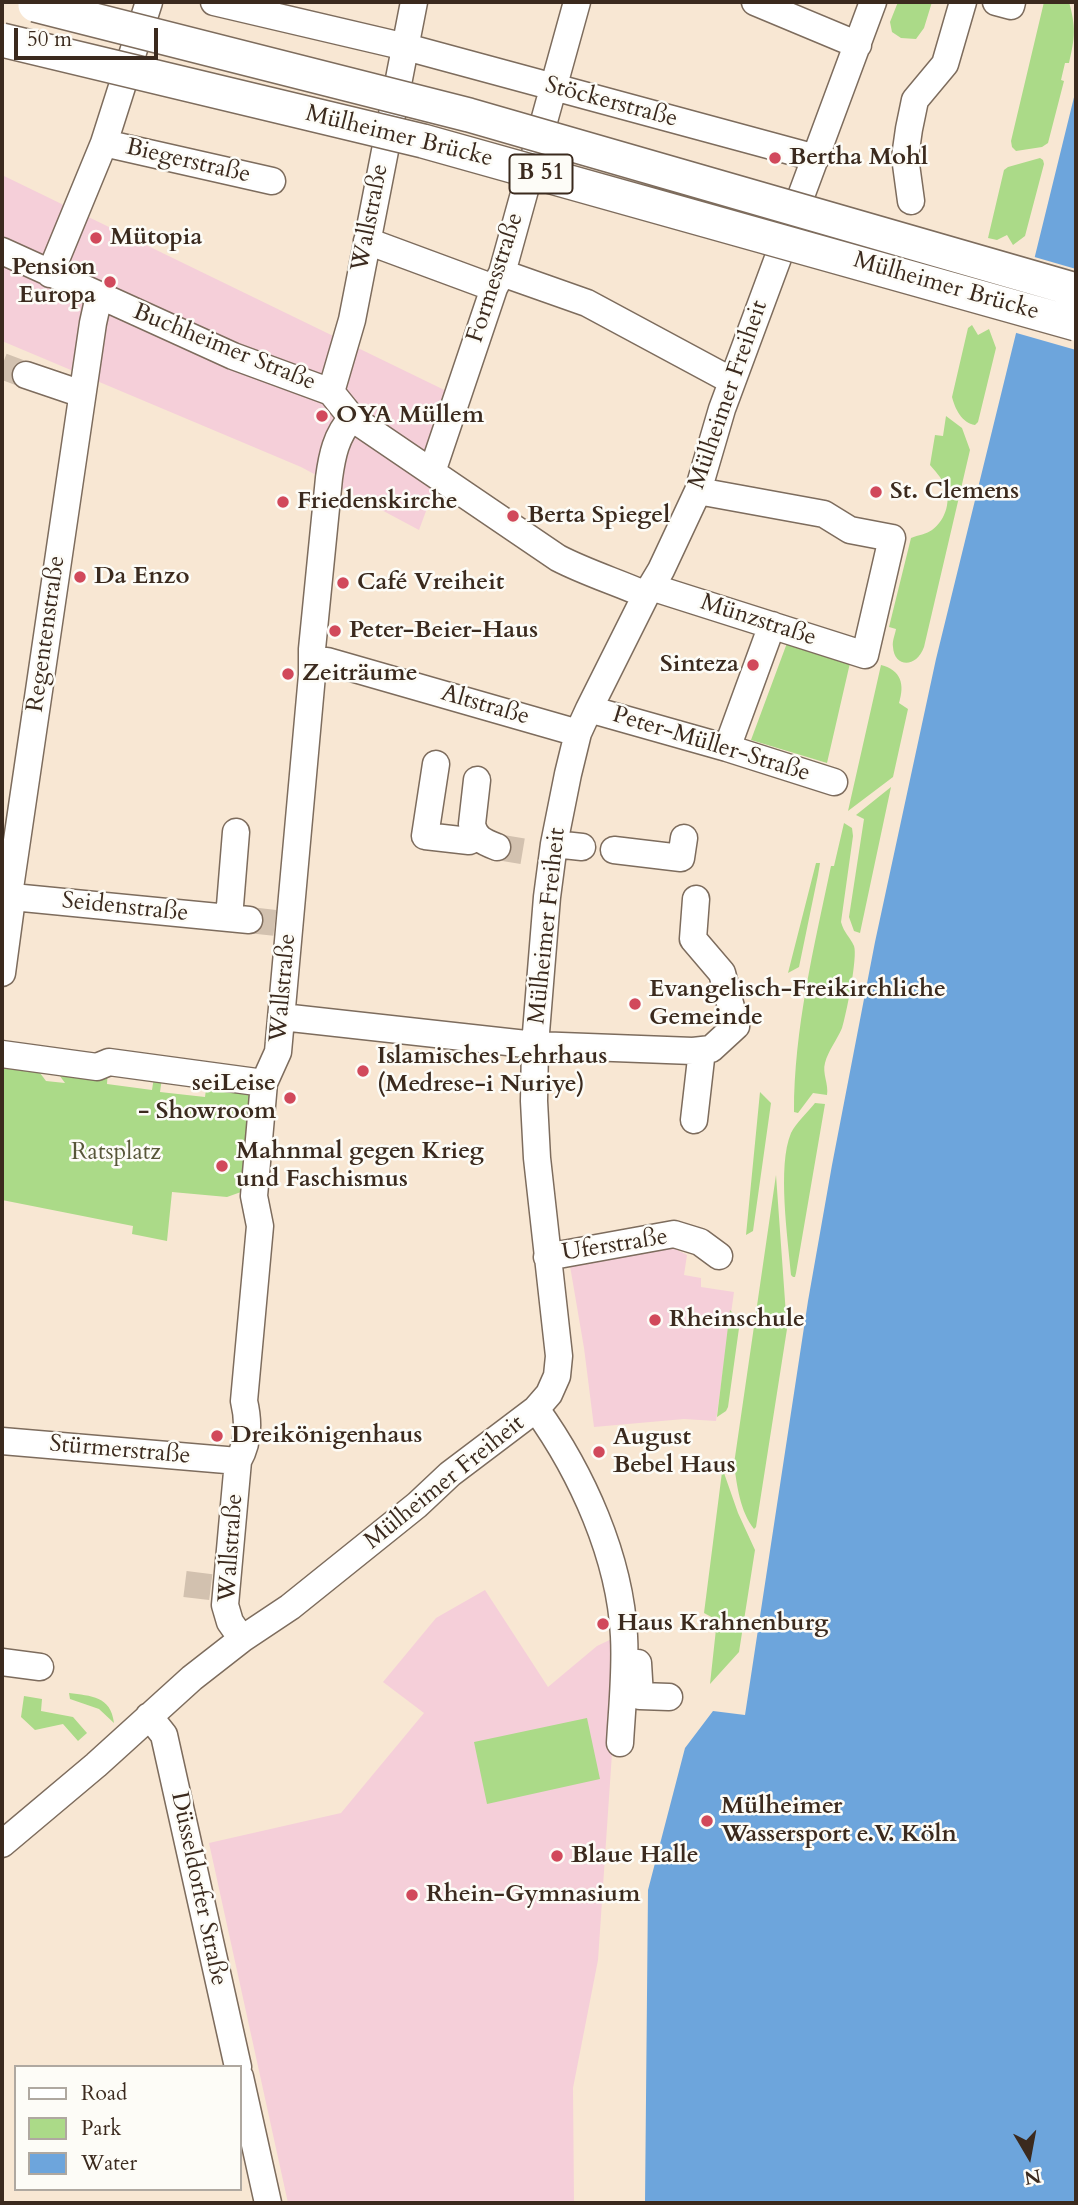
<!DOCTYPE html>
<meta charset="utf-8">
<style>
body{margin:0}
#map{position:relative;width:1078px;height:2205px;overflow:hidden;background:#f8e7d3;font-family:Cardo,serif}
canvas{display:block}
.frame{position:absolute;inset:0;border:4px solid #3b2a1e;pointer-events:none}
.legend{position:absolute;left:14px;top:2065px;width:228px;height:126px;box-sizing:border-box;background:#fdfcf7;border:2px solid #afa8a0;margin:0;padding:9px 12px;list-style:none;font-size:21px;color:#3b2a1e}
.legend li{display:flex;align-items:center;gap:14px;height:35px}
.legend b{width:35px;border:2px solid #afa8a0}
.north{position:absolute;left:994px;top:2121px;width:70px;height:70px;-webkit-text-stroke:5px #fdfcf7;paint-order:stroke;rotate:170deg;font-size:19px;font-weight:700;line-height:28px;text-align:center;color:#3b2a1e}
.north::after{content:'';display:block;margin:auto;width:24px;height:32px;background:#3b2a1e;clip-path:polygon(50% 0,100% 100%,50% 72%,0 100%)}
.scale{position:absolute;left:14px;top:28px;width:144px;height:32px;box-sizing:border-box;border:4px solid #3b2a1e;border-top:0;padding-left:9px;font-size:21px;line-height:24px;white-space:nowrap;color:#3b2a1e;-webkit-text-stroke:5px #fdfcf7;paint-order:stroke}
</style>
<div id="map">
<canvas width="1078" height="2205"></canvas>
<div class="frame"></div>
<ul class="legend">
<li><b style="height:9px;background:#fff"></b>Road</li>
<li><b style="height:19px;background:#abda88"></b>Park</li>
<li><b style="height:19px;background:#6da5dc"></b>Water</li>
</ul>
<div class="north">N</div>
<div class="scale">50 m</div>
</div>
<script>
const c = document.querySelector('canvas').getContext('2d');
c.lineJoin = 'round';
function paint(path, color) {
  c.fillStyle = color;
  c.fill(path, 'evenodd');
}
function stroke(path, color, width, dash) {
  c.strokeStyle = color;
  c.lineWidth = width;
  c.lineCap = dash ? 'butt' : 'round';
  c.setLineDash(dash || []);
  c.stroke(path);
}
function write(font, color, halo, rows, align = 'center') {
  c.font = font + ' Cardo,serif';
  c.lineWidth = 5;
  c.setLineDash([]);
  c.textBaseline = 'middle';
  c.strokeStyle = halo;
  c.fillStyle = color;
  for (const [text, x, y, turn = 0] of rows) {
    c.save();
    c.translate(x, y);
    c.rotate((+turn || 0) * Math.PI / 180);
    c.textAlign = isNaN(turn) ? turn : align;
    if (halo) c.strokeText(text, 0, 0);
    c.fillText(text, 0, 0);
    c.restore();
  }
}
paint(new Path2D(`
 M2 175 467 401 419 530 301 467 2 341Z
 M664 1243 687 1255 684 1275 701 1278V1287L734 1292 716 1421 684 1419 594 1427 584 1348 569 1260Z
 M485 1590 548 1687 597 1646 620 1635 598 1960 573 2088 574 2203H288L209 1843 341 1813 424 1713 383 1682 436 1618Z`), '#f5cfd9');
paint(new Path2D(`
 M898 2H932L924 28 916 39 901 38 892 32 890 22Z
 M1044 2H1069C1076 27 1075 38 1069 63H1065L1061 80 1064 81 1048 143 1042 147 1016 151 1012 147 1011 141Z
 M1040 158 1043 160 1044 164 1025 236 1013 245 1007 235 997 240 988 238 1004 170 1008 167Z
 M972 325 978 335 989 329 996 348 978 422 975 425C962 423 955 409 952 397L968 328Z
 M946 416 962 428 970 450 924 647C916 669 894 667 893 647 892 641 895 635 896 629L889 627 911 538C918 535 927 534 932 530 946 520 952 499 944 484 941 477 935 471 930 465L935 435 943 436Z
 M787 643 850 663 827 763 751 740Z
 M881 665C901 670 905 684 899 703L908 709 893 777 848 811Z
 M891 787 860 933 854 931 849 917 864 819 856 815Z
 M844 823 852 828 853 836 841 922C844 933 850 937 854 946 858 956 846 1016 842 1028 837 1040 828 1051 825 1063 822 1073 829 1085 827 1095L813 1093 798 1113 794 1112C794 1029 814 947 831 866H834Z
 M816 863H820L818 875 799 967 788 973Z
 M2 1061 34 1065 46 1081 65 1083 54 1068H108L107 1084 152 1090 154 1077 162 1078 160 1092 205 1097 207 1082 247 1087 257 1099 246 1144 241 1192 227 1197 172 1192 167 1241 132 1234 133 1226 2 1200Z
 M760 1092 771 1103 753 1231 746 1235Z
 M815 1103 825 1104 796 1273 795 1277H793L791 1275C788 1239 777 1166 791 1133 796 1123 807 1113 815 1103Z
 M776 1175 787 1329 756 1527 754 1529C740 1511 737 1486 734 1464Z
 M730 1310 740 1321 728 1407 726 1411 717 1417Z
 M722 1472 724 1473 738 1513 755 1550 739 1652 710 1684 717 1620 704 1613Z
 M69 1693C91 1696 111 1696 114 1723L99 1709 70 1699Z
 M24 1696 42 1699 41 1711 73 1717 87 1733 78 1741 63 1724 35 1730 21 1717Z
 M587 1718 600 1779 487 1804 474 1742Z`), '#abda88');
paint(new Path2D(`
 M1076 89V2203H645L648 1890 685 1748 713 1711 745 1715 808 1301 832 1165 875 942 936 659Z`), '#6da5dc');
paint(new Path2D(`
 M1031 256 1076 269V350L1013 332Z`), '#f8e7d3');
stroke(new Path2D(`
 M2 366 26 375
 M497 847 533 853
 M249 920 276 923
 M185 1584 217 1588`), '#d2c1af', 26, [26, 13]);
const minor = new Path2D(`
 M214 2 406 47 816 158
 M755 2 858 45
 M996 2 1011 6 1012 2
 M104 143 272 181
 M911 201 905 157 909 129 915 100 945 64 963 2
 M367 241 494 288
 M2 251 233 356 331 392 352 418 558 558C587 573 617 582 646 595
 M502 273 587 303 732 381
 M50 274 104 143 149 2
 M26 375 82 394
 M331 392 352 320 414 2
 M432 472 494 288 502 273 577 2
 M651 587 865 655 892 538 850 530 824 514 698 491
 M312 661H327L578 733
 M589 709 727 748 834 782
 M727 748 772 625
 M436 764 425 836 469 841 477 837
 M477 780 472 824C475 839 484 842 497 847
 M554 844 582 847
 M614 850 681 858 684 838
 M2 896 249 920
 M229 918 236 832
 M2 973 11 906 10 888 93 323 99 296
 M282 1017 535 1045 693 1051 711 1049 736 1026 722 973 693 939 696 899
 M2 1054 97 1067 109 1062 264 1083
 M694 1120 702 1050
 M547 1257 674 1234 700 1242 719 1256
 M536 1409C582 1473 620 1557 624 1636 626 1671 622 1708 620 1743
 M2 1441 238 1461
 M242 1639 230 1622 225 1605 238 1461C249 1442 249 1422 244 1401L260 1226 254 1196 264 1083 278 1052 312 675V649L329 478C332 456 336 435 352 418
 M2 1662 40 1667
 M638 1663 640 1696 669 1697
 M149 1716 164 1735 238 2067
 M2 1844 96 1765 192 1678 242 1639 290 1607 417 1505 450 1474 536 1409 549 1394 557 1376 559 1356 537 1158 534 1101 535 1045 547 897 554 844 568 774 578 733 589 709 646 595 661 570 698 491 722 409 873 2
 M240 2077 268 2203`);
stroke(minor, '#7d6c5d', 29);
stroke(minor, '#fff', 26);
stroke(new Path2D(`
 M12 29 409 125 1076 315`), '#3b2a1e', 2);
const majorBridge = new Path2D(`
 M35 5 469 115 1076 290
 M2 40 423 141 1076 324`);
stroke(majorBridge, '#7d6c5d', 36, []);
stroke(majorBridge, '#fff', 33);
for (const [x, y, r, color] of [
 [775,158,7,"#d1495b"],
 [96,238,7,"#d1495b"],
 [110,282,7,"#d1495b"],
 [322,416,7,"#d1495b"],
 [876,492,7,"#d1495b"],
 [283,502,7,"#d1495b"],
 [513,516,7,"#d1495b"],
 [80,577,7,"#d1495b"],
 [343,583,7,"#d1495b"],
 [335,631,7,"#d1495b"],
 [753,665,7,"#d1495b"],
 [288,674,7,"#d1495b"],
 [635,1004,7,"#d1495b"],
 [363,1071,7,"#d1495b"],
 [290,1098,7,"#d1495b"],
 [222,1166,7,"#d1495b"],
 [655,1320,7,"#d1495b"],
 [217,1436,7,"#d1495b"],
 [599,1452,7,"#d1495b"],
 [603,1624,7,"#d1495b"],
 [707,1821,7,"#d1495b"],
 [557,1856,7,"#d1495b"],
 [412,1895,7,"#d1495b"]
]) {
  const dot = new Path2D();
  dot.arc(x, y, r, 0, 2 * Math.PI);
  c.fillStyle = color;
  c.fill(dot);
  stroke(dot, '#fdfcf7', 2.5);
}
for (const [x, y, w] of [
 [541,174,63]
]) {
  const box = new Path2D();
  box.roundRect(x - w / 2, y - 19.5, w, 39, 5);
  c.fillStyle = '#fdfcf7';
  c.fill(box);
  stroke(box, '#3b2a1e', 2);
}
write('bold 23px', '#3b2a1e', null, [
 ["B 51",541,174]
]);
write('24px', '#3b2a1e', '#fdfcf7', [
 ["Stöckerstraße",611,103,15],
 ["Mülheimer Brücke",399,137,14],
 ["Biegerstraße",188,162,13],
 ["Wallstraße",371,218,-79],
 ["Formesstraße",496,278,-72],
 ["Mülheimer Brücke",946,287,16],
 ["Buchheimer Straße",224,348,22],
 ["Mülheimer Freiheit",729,395,-71],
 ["Münzstraße",758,621,18],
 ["Regentenstraße",47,634,-82],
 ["Altstraße",485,706,16],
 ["Peter-Müller-Straße",711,745,17],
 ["Seidenstraße",125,908,6],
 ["Mülheimer Freiheit",548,926,-84],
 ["Wallstraße",284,988,-85],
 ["Uferstraße",615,1246,-9],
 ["Stürmerstraße",120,1451,5],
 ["Mülheimer Freiheit",445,1483,-39],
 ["Wallstraße",232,1548,-86],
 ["Düsseldorfer Straße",198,1889,78]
]);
write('bold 24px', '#3b2a1e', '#fdfcf7', [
 ["Bertha Mohl",789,158],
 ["Mütopia",110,238],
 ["Pension",96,268,"right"],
 ["Europa",96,296,"right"],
 ["OYA Müllem",336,416],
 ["St. Clemens",890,492],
 ["Friedenskirche",297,502],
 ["Berta Spiegel",527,516],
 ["Da Enzo",94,577],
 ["Café Vreiheit",357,583],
 ["Peter-Beier-Haus",349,631],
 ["Sinteza",739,665,"right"],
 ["Zeiträume",302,674],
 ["Evangelisch-Freikirchliche",649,990],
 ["Gemeinde",649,1018],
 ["Islamisches Lehrhaus",377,1057],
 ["(Medrese-i Nuriye)",377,1085],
 ["seiLeise",276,1084,"right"],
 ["- Showroom",276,1112,"right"],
 ["Mahnmal gegen Krieg",236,1152],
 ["und Faschismus",236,1180],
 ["Rheinschule",669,1320],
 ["Dreikönigenhaus",231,1436],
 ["August",613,1438],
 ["Bebel Haus",613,1466],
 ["Haus Krahnenburg",617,1624],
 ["Mülheimer",721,1807],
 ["Wassersport e.V. Köln",721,1835],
 ["Blaue Halle",571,1856],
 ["Rhein-Gymnasium",426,1895]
], 'left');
write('24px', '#575638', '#fdfcf7', [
 ["Ratsplatz",116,1153]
]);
</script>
